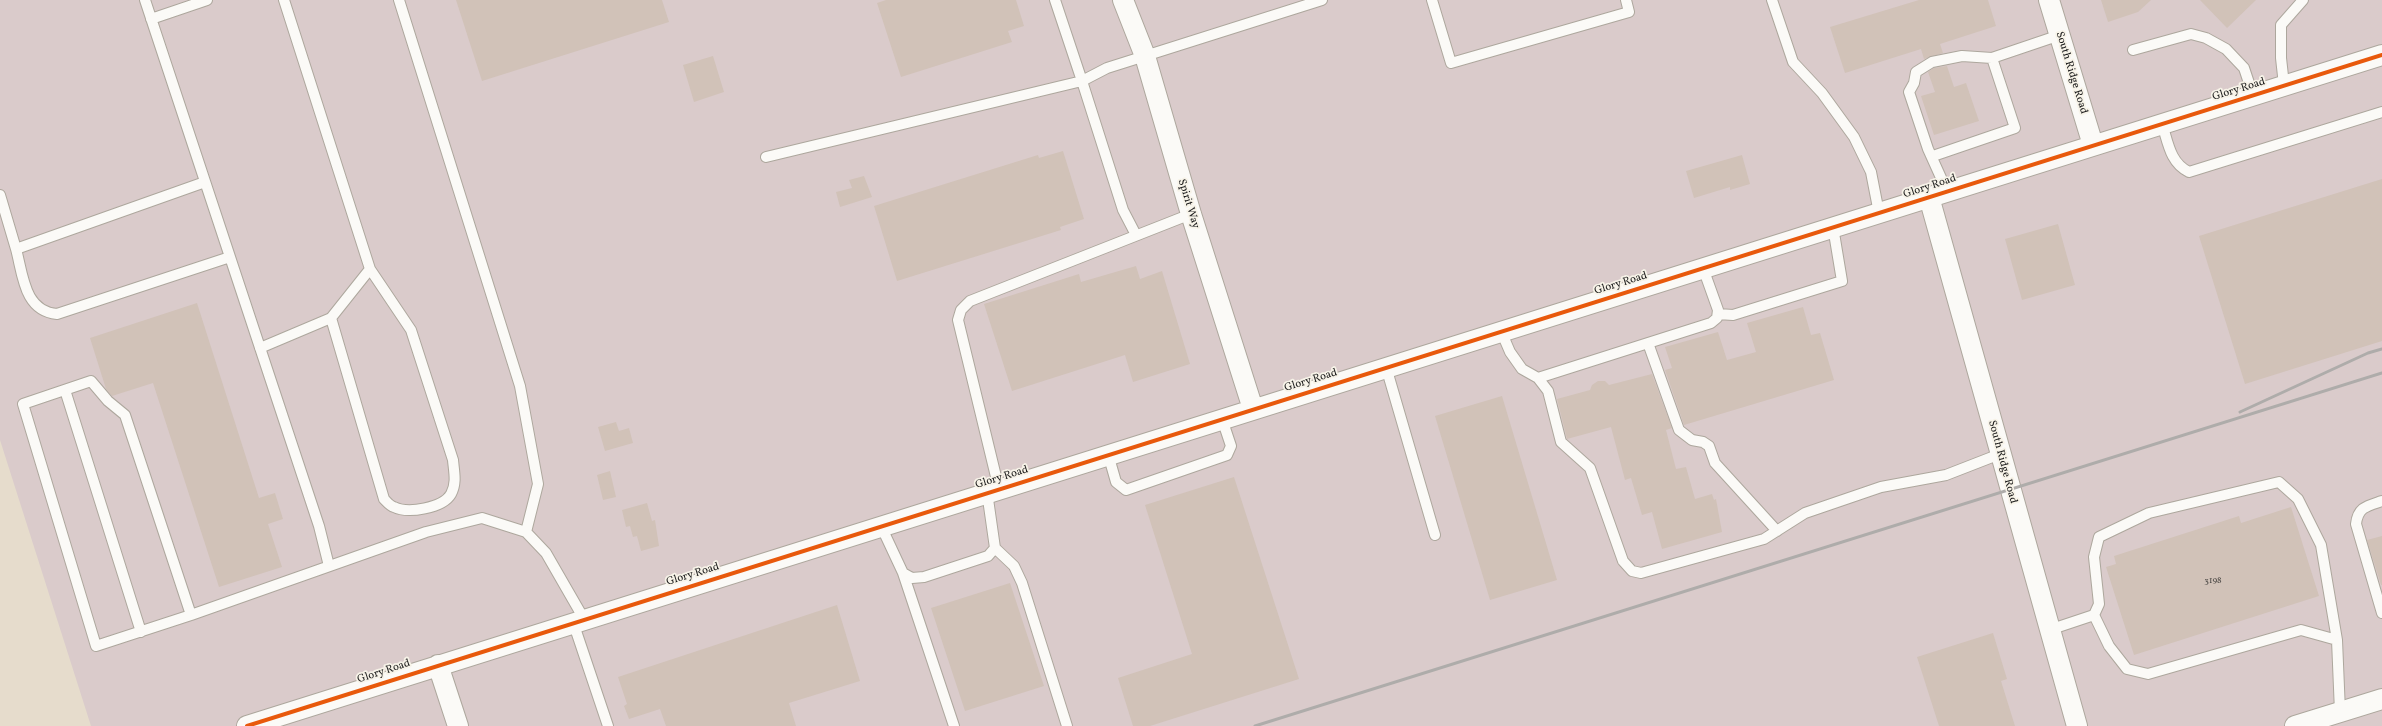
<!DOCTYPE html>
<style>
body{margin:0}
canvas{display:block;background:#e6dccc}
</style>
<canvas width="2382" height="726"></canvas>
<script>
const c = document.querySelector('canvas').getContext('2d');
c.lineJoin = 'round';
function paint(path, color) {
  c.fillStyle = color;
  c.fill(path, 'evenodd');
}
function stroke(path, color, width, dash) {
  c.strokeStyle = color;
  c.lineWidth = width;
  c.lineCap = dash ? 'butt' : 'round';
  c.setLineDash(dash || []);
  c.stroke(path);
}
function write(font, color, halo, rows, align = 'center') {
  c.font = font + ' Vollkorn,serif';
  c.lineWidth = 3.5;
  c.setLineDash([]);
  c.textBaseline = 'middle';
  c.strokeStyle = halo;
  c.fillStyle = color;
  for (const [text, x, y, turn = 0] of rows) {
    c.save();
    c.translate(x, y);
    c.rotate((+turn || 0) * Math.PI / 180);
    c.textAlign = isNaN(turn) ? turn : align;
    if (halo) c.strokeText(text, 0, 0);
    c.fillText(text, 0, 0);
    c.restore();
  }
}
paint(new Path2D(`
 M0 0H2382V726H91L0 440Z`), '#dacbcb');
paint(new Path2D(`
 M456 0H662L669 22 482 81Z
 M886 0H1016L1024 26 1008 31 1012 42 901 77 877 3Z
 M1919 0H1988L1996 26 1940 44 1943 53 1924 59 1921 49 1845 73 1830 27Z
 M2101 0H2151L2138 12 2108 22Z
 M2200 0H2256L2227 28Z
 M713 56 724 92 694 102 683 65Z
 M1947 66 1954 87 1966 83 1979 121 1934 135 1921 96 1935 92 1928 72 1934 68Z
 M1063 151 1084 219 1060 227 1061 230 897 281 874 206 1038 155 1039 158Z
 M1742 155 1750 184 1730 190V187L1694 198 1686 171Z
 M864 176 872 197 840 207 836 192 852 188 849 180Z
 M2382 179V341L2245 384 2199 236Z
 M2058 224 2075 285 2022 300 2005 239Z
 M1136 266 1140 279 1162 271 1190 364 1133 382 1125 355 1012 391 984 304 1079 274 1081 282Z
 M197 303 259 498 275 493 283 519 268 524 282 567 219 587 153 383 112 396 106 389 90 338Z
 M1803 307 1811 335 1820 333 1834 380 1684 425 1665 370 1672 368 1665 347 1718 332 1727 360 1756 352 1747 323Z
 M1652 374 1672 428 1666 430 1676 469 1686 467 1695 499 1712 494 1714 500 1716 499 1722 532 1662 549 1652 512 1642 515 1631 478 1625 480 1611 427 1567 439 1557 399 1590 390 1592 385 1598 381H1605L1609 385Z
 M1502 396 1557 580 1490 600 1435 416Z
 M616 422 619 431 629 428 633 443 605 451 598 427Z
 M610 471 616 497 603 500 597 475Z
 M1234 477 1299 679 1150 726H1133L1118 678 1192 654 1145 505Z
 M647 503 652 521 655 520 659 546 641 551 637 536 633 537 630 526 626 527 622 510Z
 M2291 507 2319 596 2134 655 2106 567 2116 564 2114 556 2239 516 2241 523Z
 M2382 536V585H2381L2367 540Z
 M1010 583 1044 686 965 711 931 608Z
 M837 605 860 681 789 703 796 726H666L660 709 629 719 624 706 627 704 618 677Z
 M1993 633 2007 679 2001 681 2015 726H1939L1917 657Z`), '#d1c2b8');
const lane = new Path2D(`
 M145 0 319 526 329 566
 M399 0 520 386 538 484 526 532
 M1432 0 1451 63 1629 12 1626 0
 M1772 0 1793 62 1822 93 1854 137 1871 172 1879 213
 M151 19 207 0
 M2133 50 2191 34 2206 38 2226 49 2244 68 2253 95
 M2284 85 2281 58V25L2303 0
 M2162 124C2168 142 2170 163 2189 172L2382 112
 M1933 156 2015 128 1992 58
 M766 157 1082 81 1055 0
 M1947 191 1928 149 1909 92 1914 83 1916 72 1932 62 1962 56 1992 58 2060 35
 M0 195 16 249 205 182
 M1136 235 1123 210 1082 81 1107 68 1322 0
 M16 249C23 275 24 311 57 314L230 257
 M1718 314 1733 315 1842 281 1833 227
 M331 318 370 269
 M1501 331 1510 352 1522 369 1538 378 1548 391 1561 442 1590 468 1623 561 1632 571 1641 573 1764 539 1805 513 1881 487 1946 475 2000 454
 M1648 343 1679 430 1692 440 1703 442 1709 446 1715 463 1777 531
 M260 348 331 318 384 499C387 502 390 506 394 507 408 514 443 508 451 494 457 483 454 472 453 460L411 330 370 269 284 0
 M1386 367 1435 535
 M1538 378 1711 323 1717 318 1718 310 1703 268
 M65 390 141 632
 M1108 454 1116 482 1126 490 1227 455 1231 446 1222 419
 M999 489 958 320 961 310 970 301 1191 214
 M2382 501C2367 506 2358 507 2356 524L2382 613
 M881 526 903 573 912 578 924 577 988 556 995 548 987 492
 M995 548 1014 566 1022 583 1067 726
 M903 573 954 726
 M191 615 125 415 108 401 91 381 23 404 96 646 191 615 426 532 482 518 526 532 546 553 584 619
 M2094 615 2109 646 2127 669 2148 674 2301 630 2337 640
 M573 622 608 726
 M2049 630 2094 615 2099 604 2094 557 2099 537 2149 513 2279 482 2298 499 2321 545 2337 640 2340 712`);
const street = new Path2D(`
 M1123 0 1145 56 1191 214 1253 409
 M2049 0 2093 145
 M1929 197 2077 726
 M438 665 458 726
 M247 726 2382 55
 M2295 726 2382 699`);
stroke(lane, '#ada79d', 12);
stroke(street, '#ada79d', 22);
stroke(lane, '#fbfaf7', 10);
stroke(street, '#fbfaf7', 20);
stroke(new Path2D(`
 M2240 412 2368 353 2382 349
 M1255 726 2382 373`), '#aeacaa', 3);
stroke(new Path2D(`
 M247 726 2382 55`), '#e8590c', 4);
write('9px', '#494643', null, [
 ["3198",2213,581]
]);
write('11px', '#1c1c1c', '#f7f3e8', [
 ["South Ridge Road",2071,73,73],
 ["Glory Road",2239,90,-17],
 ["Glory Road",1930,187,-18],
 ["Spirit Way",1188,204,73],
 ["Glory Road",1621,284,-17],
 ["Glory Road",1311,381,-17],
 ["South Ridge Road",2002,462,75],
 ["Glory Road",1002,478,-17],
 ["Glory Road",693,575,-17],
 ["Glory Road",384,672,-18]
]);
</script>
